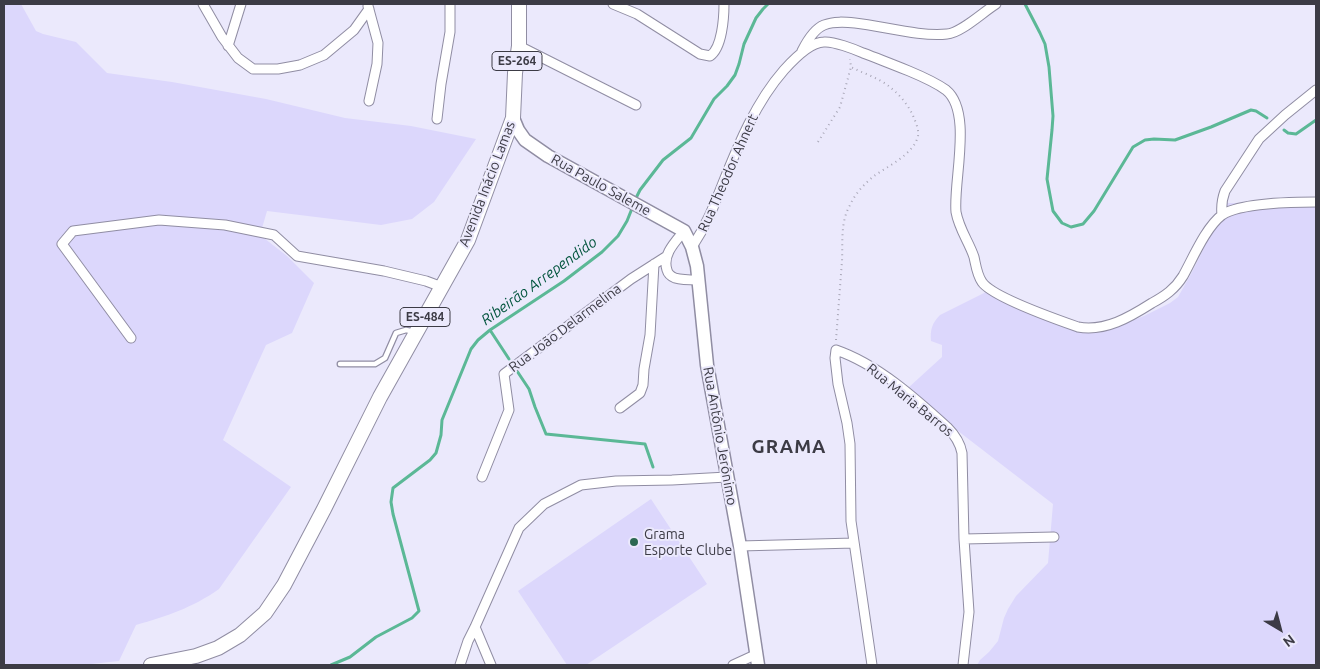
<!DOCTYPE html>
<meta charset="utf-8">
<style>
body{margin:0}
#map{position:relative;width:1320px;height:669px;overflow:hidden;background:#ebe9fc;font-family:Ubuntu,sans-serif}
canvas{display:block}
.frame{position:absolute;inset:0;border:5px solid #3c3b45;pointer-events:none}
.north{position:absolute;left:1255px;top:604px;width:50px;height:50px;-webkit-text-stroke:4px #ebe9fc;paint-order:stroke;rotate:143deg;font-size:14px;font-weight:700;line-height:20px;text-align:center;color:#3c3b45}
.north::after{content:'';display:block;margin:auto;width:18px;height:22px;background:#3c3b45;clip-path:polygon(50% 0,100% 100%,50% 72%,0 100%)}
</style>
<div id="map">
<canvas width="1320" height="669"></canvas>
<div class="frame"></div>
<div class="north">N</div>
</div>
<script>
const c = document.querySelector('canvas').getContext('2d');
c.lineJoin = 'round';
function paint(path, color) {
  c.fillStyle = color;
  c.fill(path, 'evenodd');
}
function stroke(path, color, width, dash) {
  c.strokeStyle = color;
  c.lineWidth = width;
  c.lineCap = dash ? 'butt' : 'round';
  c.setLineDash(dash || []);
  c.stroke(path);
}
function write(font, color, halo, rows, align = 'center') {
  c.font = font + ' Ubuntu,sans-serif';
  c.lineWidth = 4;
  c.setLineDash([]);
  c.textBaseline = 'middle';
  c.strokeStyle = halo;
  c.fillStyle = color;
  for (const [text, x, y, turn = 0] of rows) {
    c.save();
    c.translate(x, y);
    c.rotate((+turn || 0) * Math.PI / 180);
    c.textAlign = isNaN(turn) ? turn : align;
    if (halo) c.strokeText(text, 0, 0);
    c.fillText(text, 0, 0);
    c.restore();
  }
}
paint(new Path2D(`
 M4 4H21L36 31 43 34 76 42 107 73 172 82 266 99 345 118 411 126 476 139 434 202 412 219 381 225 267 211 260 235 287 256 314 283 292 333 266 345 223 440 291 487 219 589C192 608 167 616 136 625L119 661 82 665H4Z
 M1224 203H1316V665H977L980 660 989 652 998 641 1004 618 1008 609 1016 596 1048 563 1053 504 906 391 908 388 942 357V345L931 341C930 330 932 323 940 315L988 291 1053 318 1095 333 1103 332 1144 316 1170 303 1178 297 1191 274 1209 238Z
 M651 499 707 584 586 665H567L518 591Z`), '#dcd7fc');
stroke(new Path2D(`
 M1025 4 1040 33 1045 44 1049 67 1053 116 1052 130 1047 179 1053 211 1062 223 1071 227 1083 224 1094 211 1133 147 1145 140 1154 139 1175 140 1211 127 1251 110 1256 111 1267 118
 M1284 130 1288 133 1296 134 1316 120
 M635 200 640 190 663 160 691 138 714 99 727 86 735 75 739 64 744 44 756 18 763 9 768 4
 M490 330 509 359
 M517 371 529 389 535 407 546 434 645 444 653 467
 M331 665 350 657 376 637 412 618 419 611 393 514 391 502 393 488 430 460 436 453 441 435 442 420 471 349 478 340 490 330 564 281 602 252 618 236 627 221 633 206`), '#5bb896', 3);
const service = new Path2D(`
 M340 364H375L385 358 396 333 406 330 415 332`);
const minor = new Path2D(`
 M203 4 222 37 238 58 253 69H278L300 65 324 55 354 30 369 9
 M613 4 637 14 700 54 710 56C722 48 724 18 724 4
 M368 6 378 43 377 64 369 101
 M228 46 241 4
 M519 46 636 105
 M802 51C807 41 814 29 824 25 834 21 845 22 855 23 883 26 920 37 947 34 961 33 983 12 996 4
 M437 119 441 84 450 32V4
 M1222 215C1221 206 1222 199 1225 191L1259 139 1285 115 1316 90
 M684 231C675 242 662 255 667 270 668 274 670 276 675 278 682 280 691 280 698 280
 M692 247C706 226 714 206 723 183 739 143 756 102 784 70 793 60 810 42 824 42 833 41 854 49 863 53 879 59 894 65 909 71 921 76 935 82 946 90 973 112 953 181 956 212 959 229 969 242 974 257 976 266 977 275 982 282 992 297 1058 320 1078 327 1105 332 1130 317 1152 303 1165 296 1175 289 1183 276 1193 258 1206 227 1222 215 1239 203 1295 202 1316 202
 M131 338 62 244 73 231 159 220 225 225 274 235 297 256 384 271 426 281 442 287
 M620 408 640 393 643 385 644 369 650 335 654 264
 M482 477 509 410 504 374 631 279 667 256
 M964 539 1054 537
 M740 546 854 543
 M475 627 491 665
 M460 665 468 641 475 627 519 528 544 504 581 485 616 481 672 480 727 477
 M733 665 757 654
 M872 665 851 521 850 444 847 423 838 384 835 358 836 350C877 364 915 398 947 427 955 435 960 442 962 453L964 539 969 612 963 665`);
const secondary = new Path2D(`
 M513 118 518 130 525 140 548 156 684 231 692 247 697 266 707 365 740 546 758 665`);
const primary = new Path2D(`
 M151 665 196 656 218 648 240 635 265 613 284 585 324 509 380 397 468 240 513 118 515 73 519 46V4`);
stroke(service, '#908da3', 7);
stroke(minor, '#908da3', 11);
stroke(secondary, '#908da3', 15);
stroke(primary, '#908da3', 16);
stroke(new Path2D(`
 M818 142 840 107 851 67
 M836 340C838 314 840 287 842 261 843 242 840 223 850 205 855 194 864 184 874 176 888 166 914 154 918 136 919 130 916 123 914 118 909 106 901 96 891 88 880 78 864 74 851 67L850 59`), '#a8a6b6', 2, [1, 4]);
stroke(service, '#fff', 4.5);
stroke(minor, '#fff', 9);
stroke(secondary, '#fff', 12);
stroke(primary, '#fff', 14);
for (const [x, y, r, color] of [
 [634,542,5,"#2c6852"]
]) {
  const dot = new Path2D();
  dot.arc(x, y, r, 0, 2 * Math.PI);
  c.fillStyle = color;
  c.fill(dot);
  stroke(dot, '#ebe9fc', 2);
}
for (const [x, y, w] of [
 [517,61,50],
 [425,317,50]
]) {
  const box = new Path2D();
  box.roundRect(x - w / 2, y - 9.5, w, 19, 4);
  c.fillStyle = '#ebe9fc';
  c.fill(box);
  stroke(box, '#3c3b45', 1);
}
write('bold 12px', '#3c3b45', null, [
 ["ES-264",517,61],
 ["ES-484",425,317]
]);
write('14px', '#3c3b45', '#ebe9fc', [
 ["Rua Theodor Ahnert",728,173,-66],
 ["Avenida Inácio Lamas",487,184,-69],
 ["Rua Paulo Saleme",601,185,29],
 ["Rua João Delarmelina",565,328,-37],
 ["Rua Maria Barros",910,400,39],
 ["Rua Antônio Jerônimo",720,436,80]
]);
write('14px', '#3c3b45', '#ebe9fc', [
 ["Grama",644,534],
 ["Esporte Clube",644,550]
], 'left');
write('italic 15px', '#03553e', '#ebe9fc', [
 ["Ribeirão Arrependido",539,281,-36]
]);
c.letterSpacing = '1px';
write('bold 19px', '#3c3b45', '#ebe9fc', [
 ["GRAMA",789,447]
]);
c.letterSpacing = '0px';
</script>
